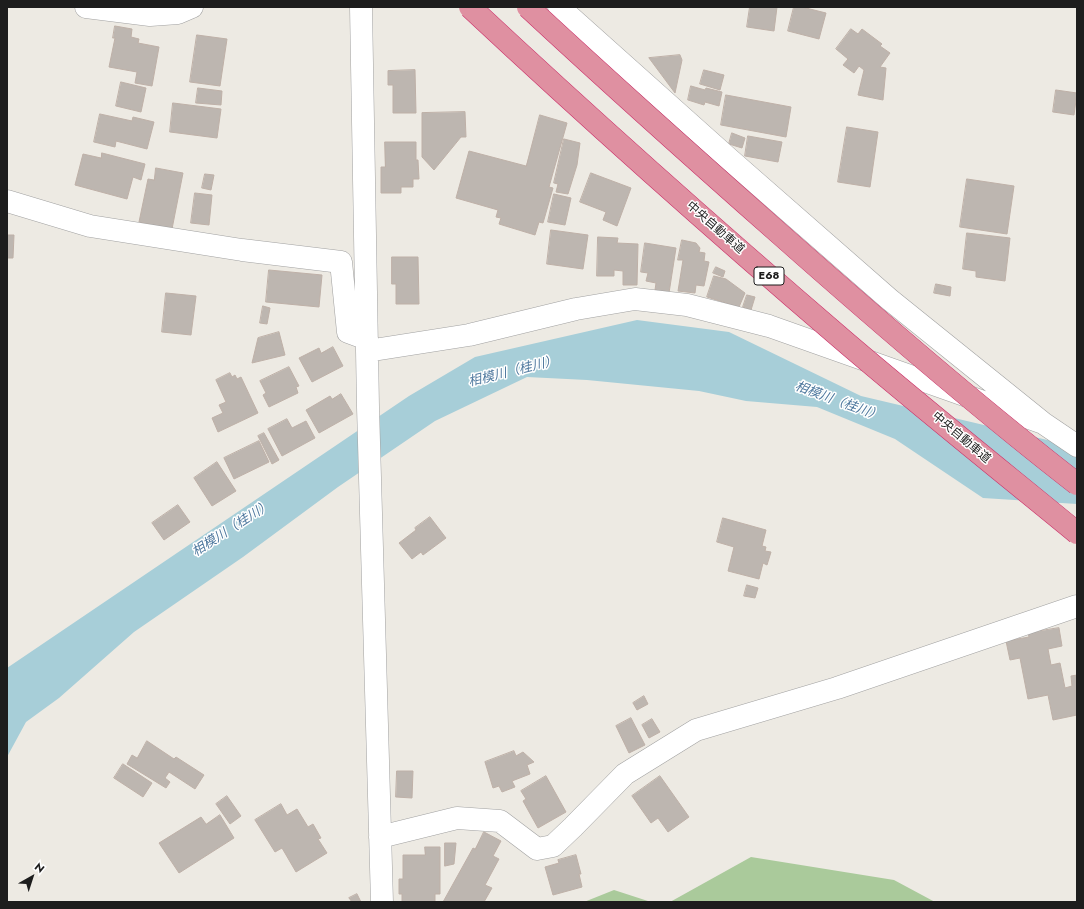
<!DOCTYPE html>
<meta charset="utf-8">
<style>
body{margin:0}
#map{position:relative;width:1084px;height:909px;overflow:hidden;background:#edeae3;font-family:Jost,sans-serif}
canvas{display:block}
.frame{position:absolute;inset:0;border:8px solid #1d1d1d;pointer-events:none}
.north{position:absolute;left:12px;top:857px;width:40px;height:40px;-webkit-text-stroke:3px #fff;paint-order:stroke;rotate:39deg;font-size:11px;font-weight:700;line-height:16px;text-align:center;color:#1d1d1d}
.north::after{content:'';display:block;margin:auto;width:14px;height:18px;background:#1d1d1d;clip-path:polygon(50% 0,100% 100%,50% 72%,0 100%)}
</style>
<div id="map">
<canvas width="1084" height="909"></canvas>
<div class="frame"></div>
<div class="north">N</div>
</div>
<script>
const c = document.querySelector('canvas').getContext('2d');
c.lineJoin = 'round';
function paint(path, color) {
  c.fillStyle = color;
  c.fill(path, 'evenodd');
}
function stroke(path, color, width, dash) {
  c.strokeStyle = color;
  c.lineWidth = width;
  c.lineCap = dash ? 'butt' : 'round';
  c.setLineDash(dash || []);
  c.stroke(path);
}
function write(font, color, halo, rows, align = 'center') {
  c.font = font + ' Jost,"Noto Sans JP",sans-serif';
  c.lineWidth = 3;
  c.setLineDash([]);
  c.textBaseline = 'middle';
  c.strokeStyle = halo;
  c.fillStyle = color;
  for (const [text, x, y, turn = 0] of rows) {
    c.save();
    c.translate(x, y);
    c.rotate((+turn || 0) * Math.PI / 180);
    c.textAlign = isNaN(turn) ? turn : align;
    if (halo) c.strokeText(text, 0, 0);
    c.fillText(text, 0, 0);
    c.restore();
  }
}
paint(new Path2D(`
 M751 857 894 880 935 902H670Z
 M614 890 651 902H584Z`), '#aaca9b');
paint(new Path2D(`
 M637 320 729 332 861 396 1077 447V504L983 498 895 439 817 407 746 401 699 391 587 380 527 377 435 421 338 487 243 557 134 632 59 698 26 722 7 757V668L409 396 475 357Z`), '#a7ced8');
const building = new Path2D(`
 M750 7H777L774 31 747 27Z
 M794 7H802L826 13 819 39 788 31Z
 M115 26 132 29 131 37 139 39 138 43 159 47 152 86 135 83 137 72 109 67 115 38H113Z
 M851 29 858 34 862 29 882 44 880 46 890 53 880 67 886 68 883 100 858 95 864 70 859 66 854 73 843 65 848 59 836 49Z
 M197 35 227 39 220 86 190 82Z
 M680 55 682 60 675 93 649 58Z
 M415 70 416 113H393V85H388V71Z
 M704 70 724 75 720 90 700 84Z
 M121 82 146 88 141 112 116 106Z
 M691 86 705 90 706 88 722 92 719 106 705 102 704 105 688 100Z
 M198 88 222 91 221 105 196 103Z
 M1056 90 1077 93 1074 115 1053 112Z
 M726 95 791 107 786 137 721 125Z
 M173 103 221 109 217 138 170 132Z
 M465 112 466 137H461L434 170 422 157V113Z
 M100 114 132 121 133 117 154 122 147 149 116 141 115 147 94 142Z
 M540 115 567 123 549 187 553 188 543 223 539 222 535 235 499 224 501 218 496 217 498 210 456 198 469 151 526 166Z
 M847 127 878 132 870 187 838 182Z
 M732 133 745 138 742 148 729 144Z
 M748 136 782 142 778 162 745 156Z
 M564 139 580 143 577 165 568 194 556 192 558 184 554 183Z
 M385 142H416V160H418L419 179H413V187H401V193H381V167H385Z
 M102 153 145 164 141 180 133 177 127 199 75 185 83 154 101 158Z
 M156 168 183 173 172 229 139 222 148 179 154 180Z
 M591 173 631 188 617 226 603 220 606 212 580 202Z
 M205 174 214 175 211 190 202 188Z
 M967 179 1014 186 1007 234 960 227Z
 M195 193 212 195 209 225 191 223Z
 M554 194 571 198 565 225 548 222Z
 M551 230 588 235 583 269 547 264Z
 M967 233 1010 238 1005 281 976 277V271L963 269Z
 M7 235H14L13 258H7Z
 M598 237 618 238 617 243 638 244 637 285H623V271L614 270V276H597Z
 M682 240 696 243 700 248 699 252 705 253 704 261 709 262 704 286 696 285 695 293 678 291 683 260H678Z
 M645 243 676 248 669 293 655 290 656 283 646 281 648 273 641 272Z
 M392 257H418L419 304H396V284H392Z
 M716 267 725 271 723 277 713 273Z
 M269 270 322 275 319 307 266 302Z
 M714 276 726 279 745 293 739 307 707 297Z
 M936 284 951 287 950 296 934 293Z
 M166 293 196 296 191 335 162 332Z
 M747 295 755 297 751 310 743 307Z
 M263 306 270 308 267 324 260 323Z
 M279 332 285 355 252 363 258 338Z
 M333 347 343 366 312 382 299 358 319 348 321 353Z
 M289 367 299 386 296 387 298 393 269 407 263 395 266 393 260 381Z
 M230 373 232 377 235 375 237 379 241 377 258 413 218 432 212 418 223 413 219 405 226 402 216 380Z
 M341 394 353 414 319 433 306 410 330 396 332 399Z
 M287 419 292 428 306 421 315 438 282 456 268 429Z
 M264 433 279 460 272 464 258 436Z
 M259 441 269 462 234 479 224 458Z
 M217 462 236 491 212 506 194 478Z
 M178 505 190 522 164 540 152 523Z
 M430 517 446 538 423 555 421 552 412 559 399 543 416 530 415 528Z
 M723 518 766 530 762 546 766 547 765 551 771 552 767 565 763 563 759 579 728 571 734 547 717 542Z
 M747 585 758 588 755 598 744 596Z
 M1059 628 1062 646 1048 649 1051 665 1060 663 1065 688 1072 686 1071 676 1077 675V715L1053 720 1048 695 1028 699 1020 658 1010 660 1006 641 1029 637 1028 633Z
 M644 696 648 704 637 710 633 703Z
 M631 718 645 745 629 753 616 726Z
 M652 719 660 732 649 738 642 725Z
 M147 741 174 759 176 757 204 775 195 789 169 772 165 778 170 782 166 788 127 764 132 755 137 758Z
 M514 751 516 756 523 752 534 762 527 765 530 774 512 781 515 787 502 792 499 786 493 788 485 762Z
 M123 764 152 783 143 797 114 778Z
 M397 771H413L412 798 396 797Z
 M546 776 566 812 538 828 523 801 526 799 521 791Z
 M660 776 689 817 668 832 658 818 651 823 632 796Z
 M227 796 241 816 230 824 216 804Z
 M281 804 287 815 297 809 308 827 313 824 321 838 318 839 327 853 296 872 282 848 275 852 255 820Z
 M220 815 234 838 179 873 159 843 201 817 206 824Z
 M484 832 501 841 493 856 499 859 485 885 492 888 484 902H443L473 848 475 849Z
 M445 843H456L454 864 445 866Z
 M425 847H440V894H435V902H402V894H399V879H403V855H425Z
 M576 855 581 874H579L582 887 553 895 545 867 559 863 558 860Z
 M357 894 361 902H352L349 898Z`);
paint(building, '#bdb6b0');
stroke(building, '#beb0a7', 1);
const minor = new Path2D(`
 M86 7 150 15 178 13 192 7
 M361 7 368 407 382 902
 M559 7 728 158 889 299 1043 423 1077 446
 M7 201 90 226 242 250 341 262 348 332 367 339
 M367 351 469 335 576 309 635 299 687 305 769 326 1043 423
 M380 837 457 818 500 821 537 849 553 846 573 827 625 774 696 730 837 688 1077 606`);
stroke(minor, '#a1a1a1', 23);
stroke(minor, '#fff', 22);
const highwayBridge = new Path2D(`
 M470 7C592 121 717 232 843 340 920 406 999 469 1077 533
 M528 7C611 84 696 160 781 235 877 320 975 405 1077 484`);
stroke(highwayBridge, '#cb316a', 23, []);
stroke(highwayBridge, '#df90a1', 22);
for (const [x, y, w] of [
 [769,276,30]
]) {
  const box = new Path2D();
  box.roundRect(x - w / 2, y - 9, w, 18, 3);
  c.fillStyle = '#fff';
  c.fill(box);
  stroke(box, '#1d1d1d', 1);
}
write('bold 11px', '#1d1d1d', null, [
 ["E68",769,276]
]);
write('12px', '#1d1d1d', '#fff', [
 ["中央自動車道",715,228,41],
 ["中央自動車道",961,438,40]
]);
write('italic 13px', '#4e789e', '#fff', [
 ["相模川（桂川）",513,372,-14],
 ["相模川（桂川）",838,402,20],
 ["相模川（桂川）",232,529,-33]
]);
</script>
